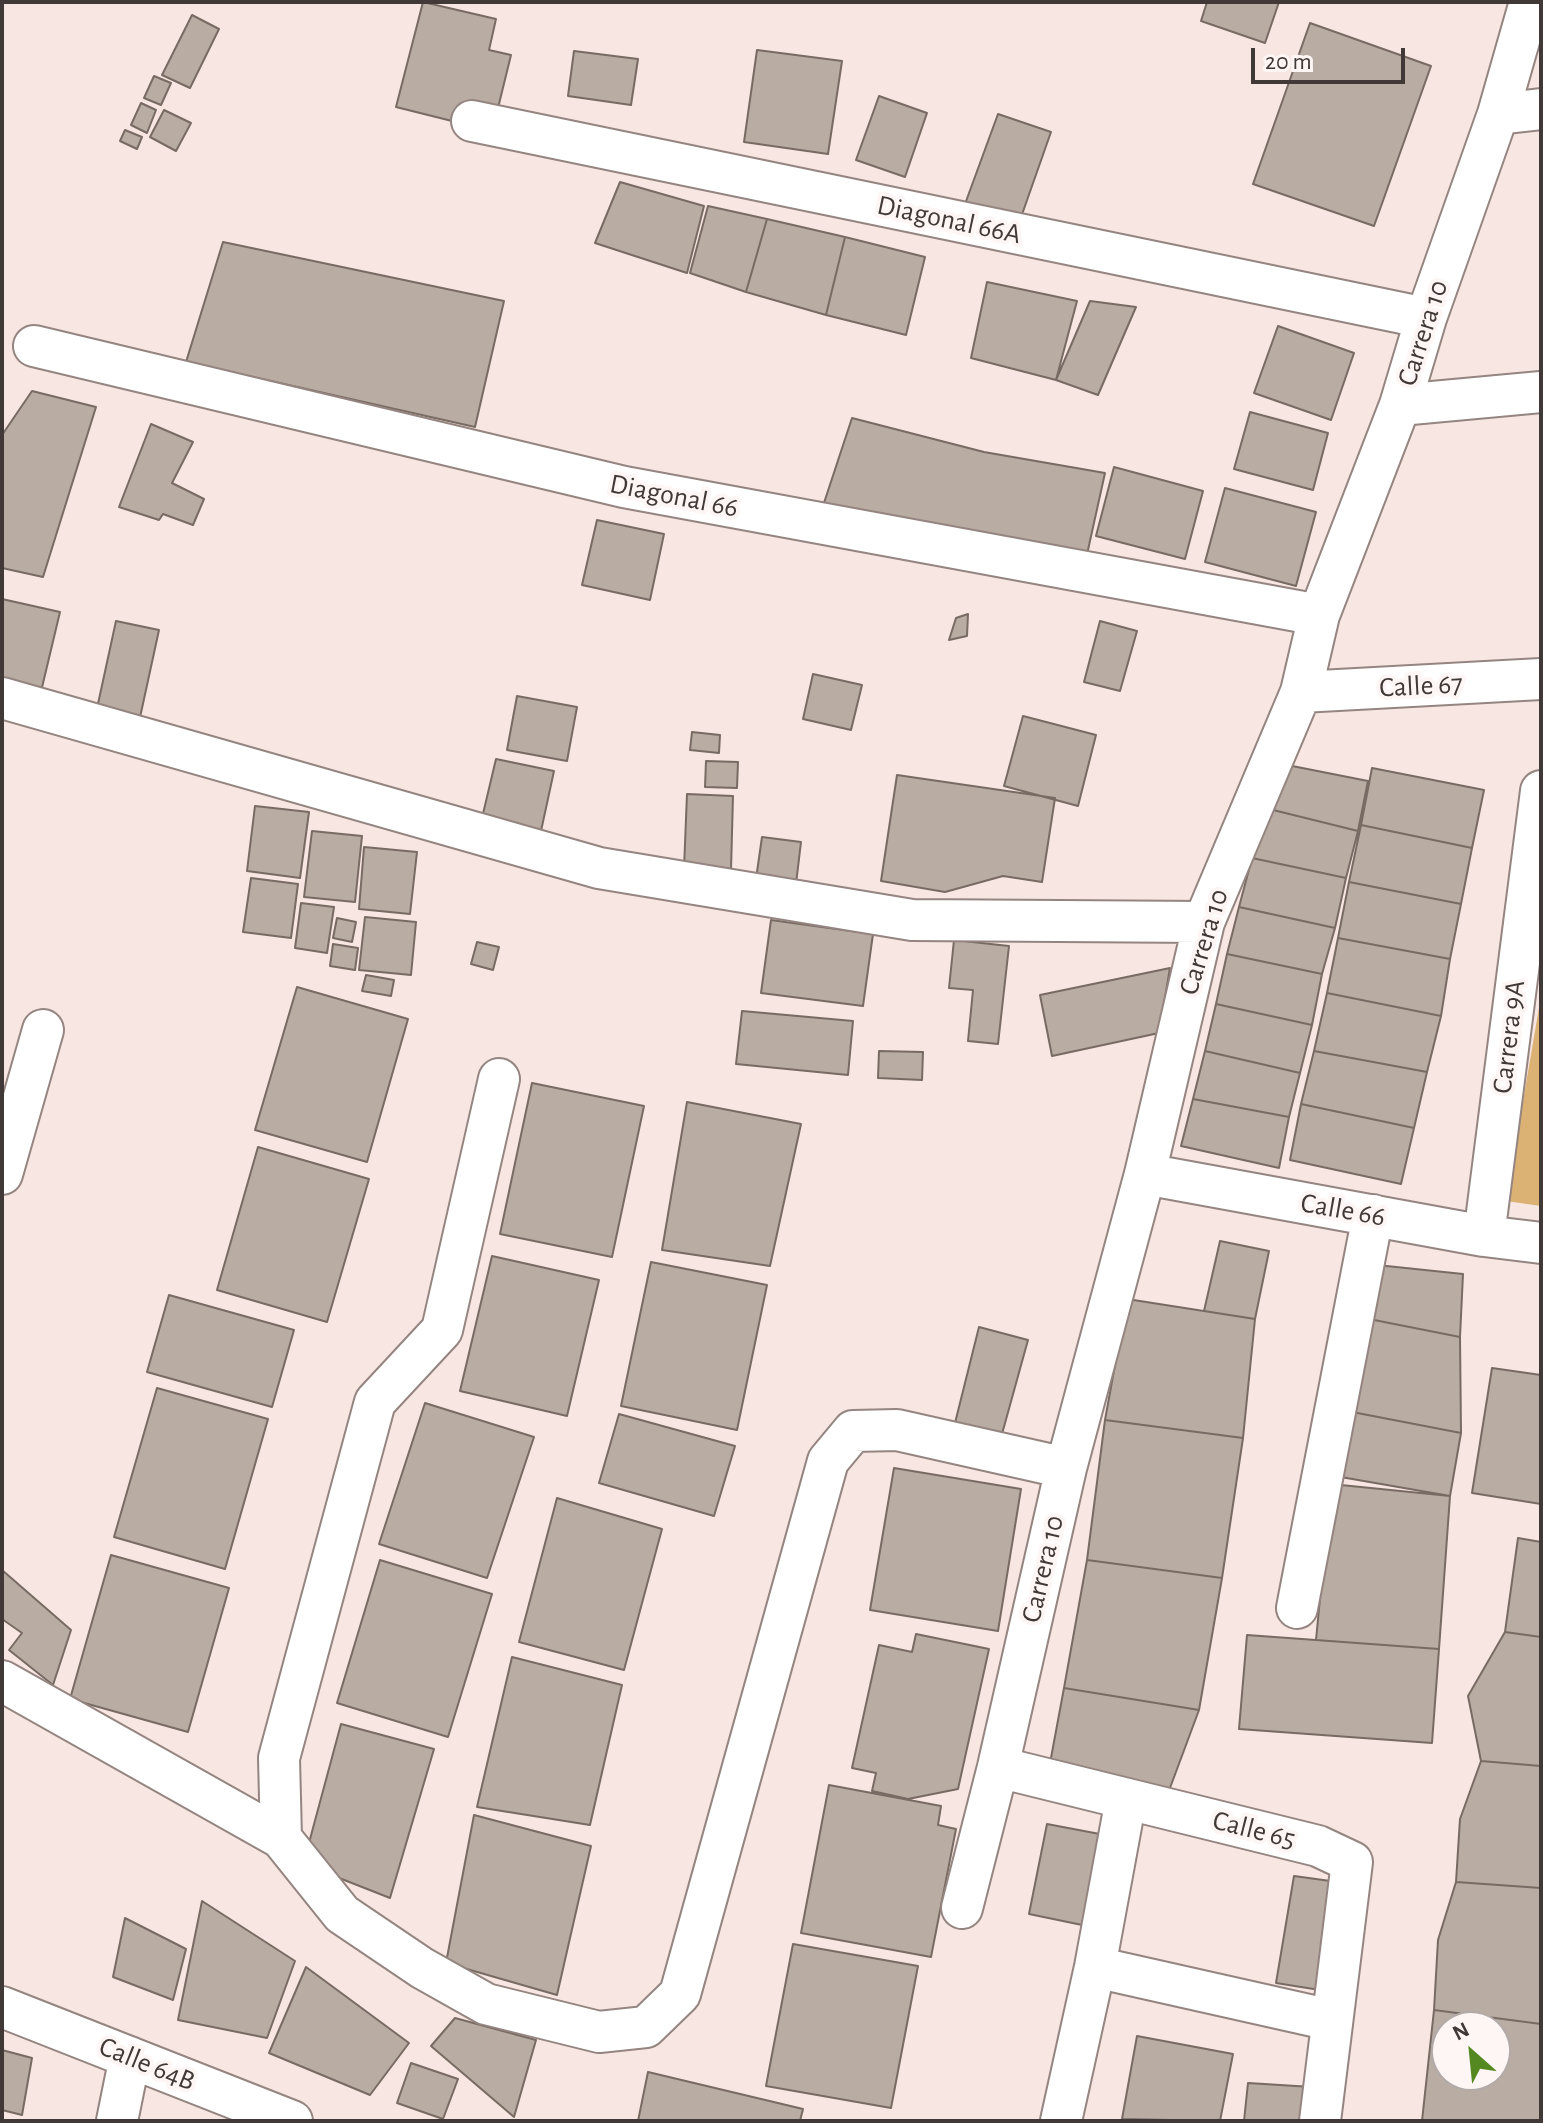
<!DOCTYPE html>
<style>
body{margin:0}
#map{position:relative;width:1543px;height:2123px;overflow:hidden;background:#f7e6e1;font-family:"Alegreya Sans",sans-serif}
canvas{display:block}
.frame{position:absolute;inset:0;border:4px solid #403937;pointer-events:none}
.north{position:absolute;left:1431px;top:2011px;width:80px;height:80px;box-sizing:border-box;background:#fdf6f4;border:2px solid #b1aaa8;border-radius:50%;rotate:333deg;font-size:22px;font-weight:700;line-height:32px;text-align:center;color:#403937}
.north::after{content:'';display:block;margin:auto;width:28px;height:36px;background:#548820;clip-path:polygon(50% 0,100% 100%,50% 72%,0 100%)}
.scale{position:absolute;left:1251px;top:48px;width:154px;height:36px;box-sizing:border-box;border:4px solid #403937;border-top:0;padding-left:10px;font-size:24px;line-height:28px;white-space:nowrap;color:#403937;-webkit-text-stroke:6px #fdf6f4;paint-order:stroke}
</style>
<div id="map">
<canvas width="1543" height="2123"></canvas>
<div class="frame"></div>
<div class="north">N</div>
<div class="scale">20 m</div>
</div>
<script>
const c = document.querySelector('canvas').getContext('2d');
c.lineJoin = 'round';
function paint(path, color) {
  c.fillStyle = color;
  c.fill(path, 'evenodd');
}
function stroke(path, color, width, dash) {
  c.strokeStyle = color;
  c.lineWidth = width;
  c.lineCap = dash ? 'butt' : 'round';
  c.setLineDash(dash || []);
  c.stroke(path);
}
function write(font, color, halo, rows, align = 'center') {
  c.font = font + ' "Alegreya Sans",sans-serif';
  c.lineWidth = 8;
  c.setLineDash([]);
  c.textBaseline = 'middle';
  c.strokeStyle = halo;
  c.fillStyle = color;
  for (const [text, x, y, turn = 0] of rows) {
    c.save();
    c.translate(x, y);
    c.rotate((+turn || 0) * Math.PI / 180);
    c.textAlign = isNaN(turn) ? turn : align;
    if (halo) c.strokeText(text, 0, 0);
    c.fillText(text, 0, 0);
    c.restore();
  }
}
paint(new Path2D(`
 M1541 996V1206L1506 1201Z`), '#dbb174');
const building = new Path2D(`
 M423 2 496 19 489 50 511 55 498 108 470 101 464 124 396 107Z
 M1207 2H1279L1265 43 1201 21Z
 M192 15 219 29 190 88 162 75Z
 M1310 23 1431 66 1374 226 1253 184Z
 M757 50 842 61 828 154 744 142Z
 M574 51 638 59 631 105 568 96Z
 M154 76 171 83 161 105 144 98Z
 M879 96 927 113 905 177 856 160Z
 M141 103 156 110 147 133 131 125Z
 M164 110 191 123 176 151 150 137Z
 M998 114 1051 132 1019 223 965 204Z
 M125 130 142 137 137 149 120 141Z
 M620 182 704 206 687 273 595 243Z
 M708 206 767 219 746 292 690 273Z
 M767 219 845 237 826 315 746 292Z
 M845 237 925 257 906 335 826 315Z
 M223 242 504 301 475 427 186 362Z
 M987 282 1077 301 1056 380 971 358Z
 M1090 301 1136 307 1098 395 1056 380Z
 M1278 326 1354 353 1331 420 1254 393Z
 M32 391 96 407 43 577 2 568V435Z
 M1250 412 1328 433 1313 490 1234 469Z
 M852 418 984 452 1105 473 1084 568 820 515Z
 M151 424 193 442 172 483 204 499 193 525 163 514 159 520 119 507Z
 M1114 467 1203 491 1185 559 1096 536Z
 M1225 488 1316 512 1296 586 1205 562Z
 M597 520 664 534 650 600 582 585Z
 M2 599 60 612 39 700 2 692Z
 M968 614 967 636 949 640 956 618Z
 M116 621 159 630 139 722 96 713Z
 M1100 621 1137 631 1120 691 1084 682Z
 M813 674 862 685 851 730 803 719Z
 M517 696 577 707 567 761 507 750Z
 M1023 716 1096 735 1078 806 1004 786Z
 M692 732 720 735 719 753 690 750Z
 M496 759 554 771 541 831 482 818Z
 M706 761 738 762 737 788 705 787Z
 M1277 763 1368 781 1358 831 1265 808Z
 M1372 768 1484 790 1472 848 1361 825Z
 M897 775 1055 798 1042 882 1003 876 945 892 881 881Z
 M687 794 733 796 731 870 684 869Z
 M255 806 309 812 300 878 247 871Z
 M1265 808 1358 831 1346 878 1252 858Z
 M1361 825 1472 848 1461 904 1349 882Z
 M312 831 362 836 355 902 304 897Z
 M762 837 801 842 796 884 756 879Z
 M364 847 417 852 410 914 359 909Z
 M1252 858 1346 878 1335 928 1239 907Z
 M251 878 298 884 291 938 243 932Z
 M1349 882 1461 904 1450 959 1338 938Z
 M301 903 334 907 327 953 295 948Z
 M1239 907 1335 928 1322 974 1227 954Z
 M365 917 416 922 411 975 359 970Z
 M337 918 356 922 352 942 333 938Z
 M771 920 873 934 863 1006 761 993Z
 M1338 938 1450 959 1441 1016 1327 993Z
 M954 940 1009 946 998 1044 968 1041 973 990 949 988Z
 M477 942 499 947 493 970 471 964Z
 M333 944 358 948 355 970 330 966Z
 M1227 954 1322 974 1312 1025 1216 1004Z
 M1170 968 1159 1033 1052 1056 1040 995Z
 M366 975 394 980 391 996 362 991Z
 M297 987 408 1019 367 1162 255 1130Z
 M1327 993 1441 1016 1427 1072 1314 1051Z
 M1216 1004 1312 1025 1300 1073 1205 1051Z
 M742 1011 853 1021 848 1075 736 1064Z
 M879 1051 923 1052 922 1080 878 1078Z
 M1205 1051 1300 1073 1289 1117 1193 1099Z
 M1314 1051 1427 1072 1414 1128 1301 1104Z
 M532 1083 644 1106 612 1257 500 1234Z
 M1193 1099 1289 1117 1279 1168 1181 1146Z
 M687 1102 801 1124 770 1266 662 1250Z
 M1301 1104 1414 1128 1401 1184 1290 1160Z
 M258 1147 369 1179 327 1322 217 1290Z
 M1220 1241 1269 1251 1255 1319 1204 1311Z
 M492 1256 599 1280 567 1416 460 1391Z
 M651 1262 767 1285 737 1430 621 1406Z
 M1377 1265 1463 1274 1460 1337 1364 1318Z
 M169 1295 294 1330 272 1407 147 1372Z
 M1127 1299 1255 1319 1243 1438 1105 1420Z
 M1364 1318 1460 1337 1461 1433 1347 1411Z
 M979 1327 1028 1340 1002 1434 955 1423Z
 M1492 1368 1541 1375V1504L1472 1493Z
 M157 1388 268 1419 225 1569 114 1537Z
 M425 1403 534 1437 487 1578 379 1544Z
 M1347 1411 1461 1433 1450 1496 1335 1476Z
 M619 1414 735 1446 714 1516 599 1483Z
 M1105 1420 1243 1438 1222 1578 1087 1560Z
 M894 1468 1021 1489 998 1631 870 1610Z
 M1331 1484 1450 1496 1439 1649 1316 1640Z
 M557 1498 662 1529 624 1670 519 1642Z
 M1518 1538 1541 1542V1637L1505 1632Z
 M111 1555 229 1588 188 1732 70 1699Z
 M380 1560 492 1594 448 1737 337 1703Z
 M1087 1560 1222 1578 1199 1710 1064 1688Z
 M2 1570 71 1630 53 1685 9 1650 22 1633 2 1619Z
 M1505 1632 1541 1637V1766L1481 1761 1468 1696Z
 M916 1634 989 1649 958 1789 908 1799 872 1791 876 1773 852 1768 879 1645 912 1652Z
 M1247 1635 1439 1649 1432 1743 1239 1729Z
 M512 1657 622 1685 590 1825 477 1807Z
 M1064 1688 1199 1710 1167 1796 1048 1774Z
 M341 1724 434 1749 390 1898 329 1874 306 1854Z
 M1481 1761 1541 1766V1888L1456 1882 1460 1819Z
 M829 1785 941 1806 938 1825 956 1829 931 1957 801 1933Z
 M474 1815 591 1846 557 1995 446 1963Z
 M1047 1824 1105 1835 1087 1926 1029 1914Z
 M1294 1876 1345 1883 1326 1991 1276 1983Z
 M1456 1882 1541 1888V2024L1434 2010 1438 1940Z
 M202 1901 295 1961 267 2038 178 2020Z
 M125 1918 186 1949 173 2000 113 1977Z
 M793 1944 918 1966 891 2108 766 2086Z
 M306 1967 409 2043 370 2095 269 2053Z
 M1434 2010 1541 2024V2121H1422ZM1447 2027H1495V2075H1447Z
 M455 2018 536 2040 514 2117 431 2046Z
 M1137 2036 1233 2054 1220 2121 1122 2119Z
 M2 2050 32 2058 22 2115 2 2110Z
 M411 2063 458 2079 443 2119 397 2103Z
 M648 2072 803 2109 800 2121H638Z
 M1248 2083 1312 2087 1308 2121H1244Z`);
paint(building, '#b9aca3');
stroke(building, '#776b63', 2);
const minor = new Path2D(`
 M1498 114 1541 109
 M472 121 1426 318
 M34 346 624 487 1319 615
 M1400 405 1541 392
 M1301 692 1541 679
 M2 698 599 868 912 920 1204 922
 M499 1079 442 1330 375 1402 279 1758 281 1838 342 1914 422 1968 486 2004 599 2032 646 2027 680 1994 828 1461 853 1431 897 1430 1066 1468
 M2 1174 43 1030
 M1145 1174 1484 1236 1541 1243
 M1484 1236 1541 791
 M1297 1608 1373 1215
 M2 1681 281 1838
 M998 1767 1318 1846 1352 1862 1320 2121
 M962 1908 998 1767 1066 1468 1145 1174 1204 922 1301 692 1319 615 1400 405 1426 318 1498 114 1530 2
 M1095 1967 1331 2020
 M2 2007 292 2121
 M117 2121 130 2057
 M1061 2121 1095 1967 1126 1799`);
stroke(minor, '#948580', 44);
stroke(minor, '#fff', 40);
write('28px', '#403937', '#fdf6f4', [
 ["Diagonal 66A",949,220,12],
 ["Carrera 10",1423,333,-72],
 ["Diagonal 66",674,496,11],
 ["Calle 67",1421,686,-3],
 ["Carrera 10",1204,942,-73],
 ["Carrera 9A",1509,1037,-83],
 ["Calle 66",1343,1210,10],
 ["Carrera 10",1043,1569,-77],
 ["Calle 65",1254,1830,14],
 ["Calle 64B",147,2064,22]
]);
</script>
